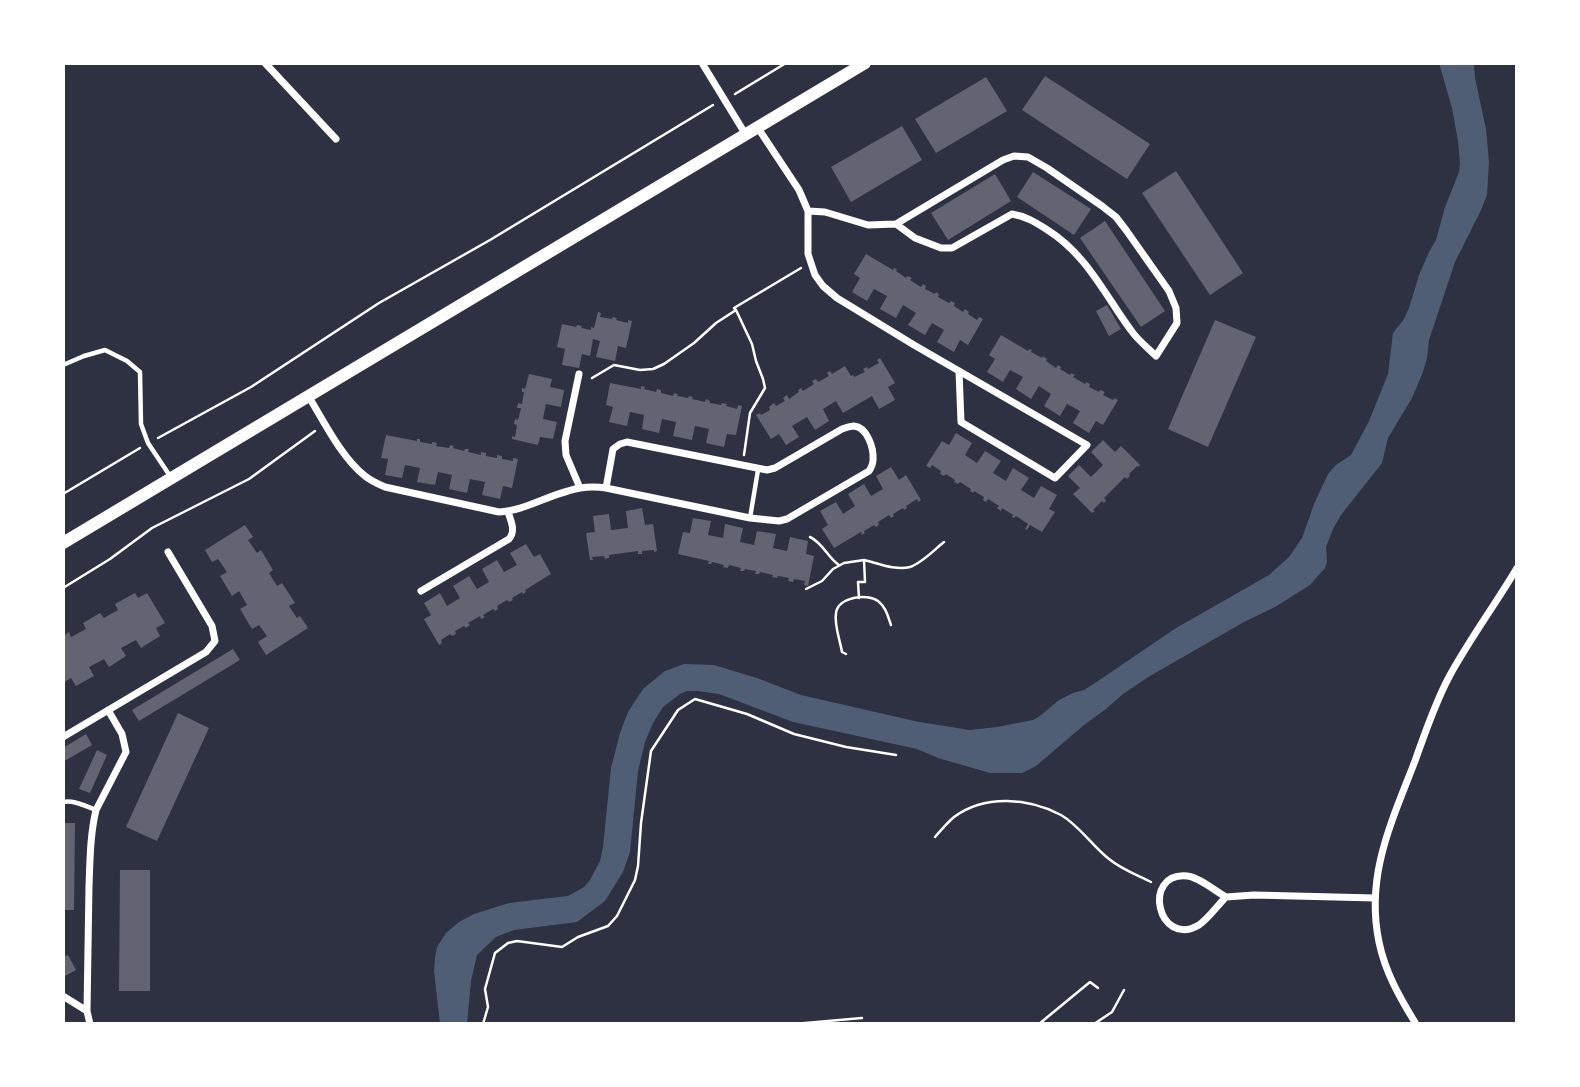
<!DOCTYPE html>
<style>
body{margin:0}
#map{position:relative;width:1580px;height:1087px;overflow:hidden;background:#2d3142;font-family:"Nunito Sans",sans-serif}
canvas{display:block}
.frame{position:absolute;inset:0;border:65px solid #fff;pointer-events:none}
</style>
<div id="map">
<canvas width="1580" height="1087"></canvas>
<div class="frame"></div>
</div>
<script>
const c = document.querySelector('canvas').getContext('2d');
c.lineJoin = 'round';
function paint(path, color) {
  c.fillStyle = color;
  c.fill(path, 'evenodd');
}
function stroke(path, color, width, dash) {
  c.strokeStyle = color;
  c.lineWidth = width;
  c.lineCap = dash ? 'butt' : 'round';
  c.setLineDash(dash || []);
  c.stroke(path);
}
paint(new Path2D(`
 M1439 63H1474L1475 78 1486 129 1489 162 1487 195 1481 210 1455 262 1429 340 1427 358 1423 372 1412 398 1388 438 1382 463 1341 515 1333 529 1326 547 1327 562 1325 568 1310 585 1275 607 1244 622 1150 676 1123 694 1106 709 1084 725 1036 766 1022 773H990L938 758 917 749 793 722 719 694 697 691H687L680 694 663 707 653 723 645 742 638 771 630 852 623 872 605 901 577 922 514 930 496 937 477 955 471 981 467 1024H440L434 971 435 958 437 947 446 933 459 922 474 914 509 903 568 896 584 887 590 880 600 861 603 847 611 768 620 733 628 712 643 689 665 671 684 664 714 665 757 678 801 695 919 722 970 730 997 727 1033 720 1040 716 1059 700 1073 693 1084 690 1098 681 1176 628 1269 575 1289 557 1302 538 1314 504 1328 474 1336 465 1351 455 1369 421 1388 374 1393 333 1404 319 1409 308 1419 275 1429 252 1436 240 1445 207 1459 172 1460 163 1458 141 1452 108Z`), '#4f5d75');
paint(new Path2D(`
 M1045 76 1150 144 1127 179 1022 110Z
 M986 77 1007 111 936 153 915 119Z
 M902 126 922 160 851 202 831 167Z
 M1176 171 1243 273 1210 295 1142 193Z
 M1033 172 1091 209 1074 235 1017 197Z
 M995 174 1011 201 948 240 931 213Z
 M1105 221 1165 311 1141 327 1080 238Z
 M866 254 893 270 894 268 897 269 896 271 906 278 907 276 912 278 910 280 921 287 923 284 926 286 925 289 935 294 936 292 939 294 938 297 949 303 951 301 955 303 954 306 963 312 965 309 969 312 968 314 977 320 979 317 983 319 968 345 960 340 954 352 937 342 944 330 932 323 925 335 908 325 916 313 903 305 896 318 880 309 887 296 874 289 867 301 852 292 860 278 854 274Z
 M1107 305 1121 329 1109 336 1096 311Z
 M598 312 601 313 600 317 612 319 613 317 617 318 616 320 628 323V320L632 321 626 348 618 346 615 361 596 357 600 341 593 339 590 356 582 354 579 368 562 365 565 349 557 347 562 324 576 327 577 325 582 326 581 328 591 330V327L594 328Z
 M1215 320 1256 337 1208 447 1168 429Z
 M1001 335 1028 351 1029 349 1032 350 1031 352 1042 358 1043 356 1047 359 1046 361 1056 368 1058 365 1061 367 1060 369 1070 375 1071 373 1075 375 1073 377 1085 384 1086 382 1090 384 1089 387 1099 392 1100 390 1105 392 1103 395 1113 400 1115 398 1118 400 1103 425 1096 421 1089 433 1073 423 1080 411 1067 404 1060 416 1044 406 1051 394 1039 386 1031 399 1016 389 1023 377 1010 370 1003 382 987 372 995 359 989 355Z
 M880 358 895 383 888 387 895 400 879 409 872 396 843 413 836 401 823 409 829 421 815 430 807 417 792 426 799 437 786 445 779 434 771 439 756 415 760 413 761 415 770 410 769 407 774 403 776 406 785 401 783 398 787 395 789 399 799 392 798 390 801 388 803 391 814 384 812 381 816 379 818 382 829 376 827 373 830 371 832 374 845 366 851 376 853 375 854 377 865 372 863 369 867 367 868 369 879 363 877 360Z
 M529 374 552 379 550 387 564 390 561 407 546 404 543 419 557 422 553 439 540 437 538 445 512 439V436L515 437 517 425 514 424 515 419 518 420 521 408H517L518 403 522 404 524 392H522V388L525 389Z
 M610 383 641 389V386L645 387 644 389 656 392 657 389 661 390V393L673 396 674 393 678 394 677 396 688 398 689 396 693 397 692 399 705 402 706 399 710 401V403L721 405 722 403 727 404 726 406 737 409 738 405 742 406 736 435 727 434 724 447 706 443 709 429 695 426 692 440 673 436 676 422 662 419 659 433 642 429 644 415 630 412 627 426 609 422 613 407 606 405Z
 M956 433 972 443 965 455 977 463 985 451 1001 461 993 473 1006 481 1013 468 1029 478 1021 490 1034 498 1041 486 1057 495 1049 509 1055 512 1042 532 1030 525 1027 530 1025 529 1028 524 1016 516 1014 518 1012 517 1013 515 1002 508 1001 511 997 508 999 506 988 499 986 502 983 500 984 497 974 491 973 493 970 491 971 489 960 482 958 484 954 482 955 480 946 474 944 476 940 474 941 471 932 465 930 468 926 466 942 441 949 445Z
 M386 435 417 441V439H420V442L432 444V442L437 443 436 446 449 448 450 445 454 446 453 448 464 451 465 449H469L468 452 481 455V452L486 453V456L497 458V455L502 456V459L513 461V458L518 459 512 488 503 486 500 499 482 495 485 482 470 479 467 493 449 489 452 475 438 472 435 485 417 482 420 468 405 465 402 478 385 475 388 459 381 458Z
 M1103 440 1115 452 1121 446 1140 465 1138 467 1137 466 1129 474 1130 476 1127 479 1125 477 1104 498 1106 500 1104 503 1102 501 1093 510 1095 511 1092 513 1073 494 1080 488 1068 476 1079 465 1091 477 1103 465 1091 452Z
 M891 467 899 480 906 475 921 500 918 502 917 499 906 506 907 508 904 510 903 508 893 514 894 516 891 518 889 515 878 522 879 525 876 527 874 525 864 531 865 533 862 535 861 532 834 548 822 529 828 525 820 511 836 502 843 514 855 506 848 494 864 484 871 496 883 489 876 476Z
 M642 508 645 525 653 524 657 551 654 552V550L642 551V554H638V551L609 555V558L605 559 604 556 592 557 593 560H590L586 533 595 532 593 516 609 514 611 530 628 528 626 511Z
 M693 518 711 521 708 535 723 538 725 524 743 528 740 542 754 545 757 531 776 534 773 548 787 551 790 537 808 541 806 554 814 556 808 586 804 585 805 581 794 579 793 582 788 581 789 578 778 576 777 578 772 577 773 575 760 572 759 574H755L756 571 745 569 744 571H740L741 568 729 565 728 568 723 567 724 565 712 562 711 564H708L709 561 678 554 683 532 690 533Z
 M245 525 253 537 248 540 257 553 261 550 273 570 269 573 277 586 282 583 295 603 289 606 297 618 300 616 308 628 266 655 258 642 267 636 259 625 252 629 240 609 247 605 239 591 232 596 220 576 227 572 218 559 212 562 205 550Z
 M526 544 534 557 540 554 551 574 525 590 526 592 523 594 522 592 512 598 513 600 509 602 507 600 497 606 498 609 495 611 493 609 483 615 485 617 481 619 480 616 468 623 470 625 466 628 464 626 455 631 456 634 452 636 450 634 441 640 442 643 439 645 424 619 431 615 424 603 440 593 447 606 460 598 453 586 469 576 477 589 489 582 482 569 497 560 504 572 517 565 510 553Z
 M135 593 138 598 147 593 165 623 156 628 160 636 141 648 136 640 121 648 126 656 109 667 104 659 89 667 94 676 76 686 71 678 63 683V636L69 632 71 637 86 629 83 623 100 613 104 618 118 610 115 604Z
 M233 649 240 660 139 721 132 710Z
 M178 713 209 728 157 841 126 827Z
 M86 734 92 745 63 762V748Z
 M97 750 107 755 90 793 79 789Z
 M63 823H75L74 910H63Z
 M120 870H150V991H119Z
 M68 955 76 970 63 977V957Z`), '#626471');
stroke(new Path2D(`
 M735 94 786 63
 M736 310 734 308 801 268
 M592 378 614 365 640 370 653 369 664 364 694 343 716 323 736 310 752 344 756 361 763 379 765 388 750 413 744 455
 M158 438 251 387 379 303 490 240 713 105
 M63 494 140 448
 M810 537C823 543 828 558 839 565
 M63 588 110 559 152 528 249 479 315 431
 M806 589 822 581 833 569 844 563 864 560
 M859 598 858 582H865L864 560C877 563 896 571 910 567 922 563 934 550 944 542
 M846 654 842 652C840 640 834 625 836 613 838 597 867 593 878 601 886 607 888 617 891 625
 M935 837C941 830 947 823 954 817 985 794 1029 798 1061 815 1080 826 1092 846 1109 859 1121 869 1137 875 1151 882
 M483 1024 488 1007 485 989 495 953 508 943 517 941 562 947 578 937 608 926 617 916 635 880 638 866 641 823 651 751 678 710 695 699 747 714 794 734 846 747 896 755
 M794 1024 862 1018
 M1039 1024 1090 982 1098 988
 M1094 1024 1112 1012 1124 990`), '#fff', 2.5);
stroke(new Path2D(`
 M63 365 84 356 105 350 127 361 140 372 141 424 148 443 170 476
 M750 518 758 470
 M63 802C74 800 85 806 96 810`), '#fff', 4.5);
stroke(new Path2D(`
 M265 63 336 139
 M702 63 746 135
 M758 128 799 190 808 211V254L815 275 823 286 837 298 914 345 1087 445 1055 478 961 422 959 371
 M808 211 825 212 868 225 896 224 915 238 941 248H952L1012 214C1025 216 1035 222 1046 229 1088 255 1105 296 1133 333 1140 342 1149 349 1156 356L1177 323 1176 308 1169 291 1126 230 1116 217 1102 206 1047 168 1028 157 1014 156 1003 160 896 224
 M579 374 565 441 566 455 580 488
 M309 397C324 422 342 458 365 476 371 481 378 484 385 487L499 512C523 511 545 497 568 491 580 487 593 486 606 488L750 518 779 521 787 519 869 471C871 468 873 463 873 460 874 448 867 427 854 426 850 426 845 428 842 429L775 468 767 470 627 442 620 444 613 449 606 488
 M421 591 509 539C516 531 511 521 508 512
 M63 737 206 652 215 641 212 626 168 552
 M1226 897C1215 891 1199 877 1187 876 1141 872 1158 949 1199 925 1209 918 1217 906 1226 897L1254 895 1375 898
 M63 996 87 1011
 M90 1024 87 1011C88 969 88 928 89 886 90 861 90 835 96 810L126 752 122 734 108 710
 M1416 1024C1400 998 1385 972 1379 942 1365 875 1392 821 1415 761 1425 733 1435 703 1449 677 1469 640 1495 605 1517 568`), '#fff', 7);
stroke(new Path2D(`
 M63 543 865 63`), '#fff', 12);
</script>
